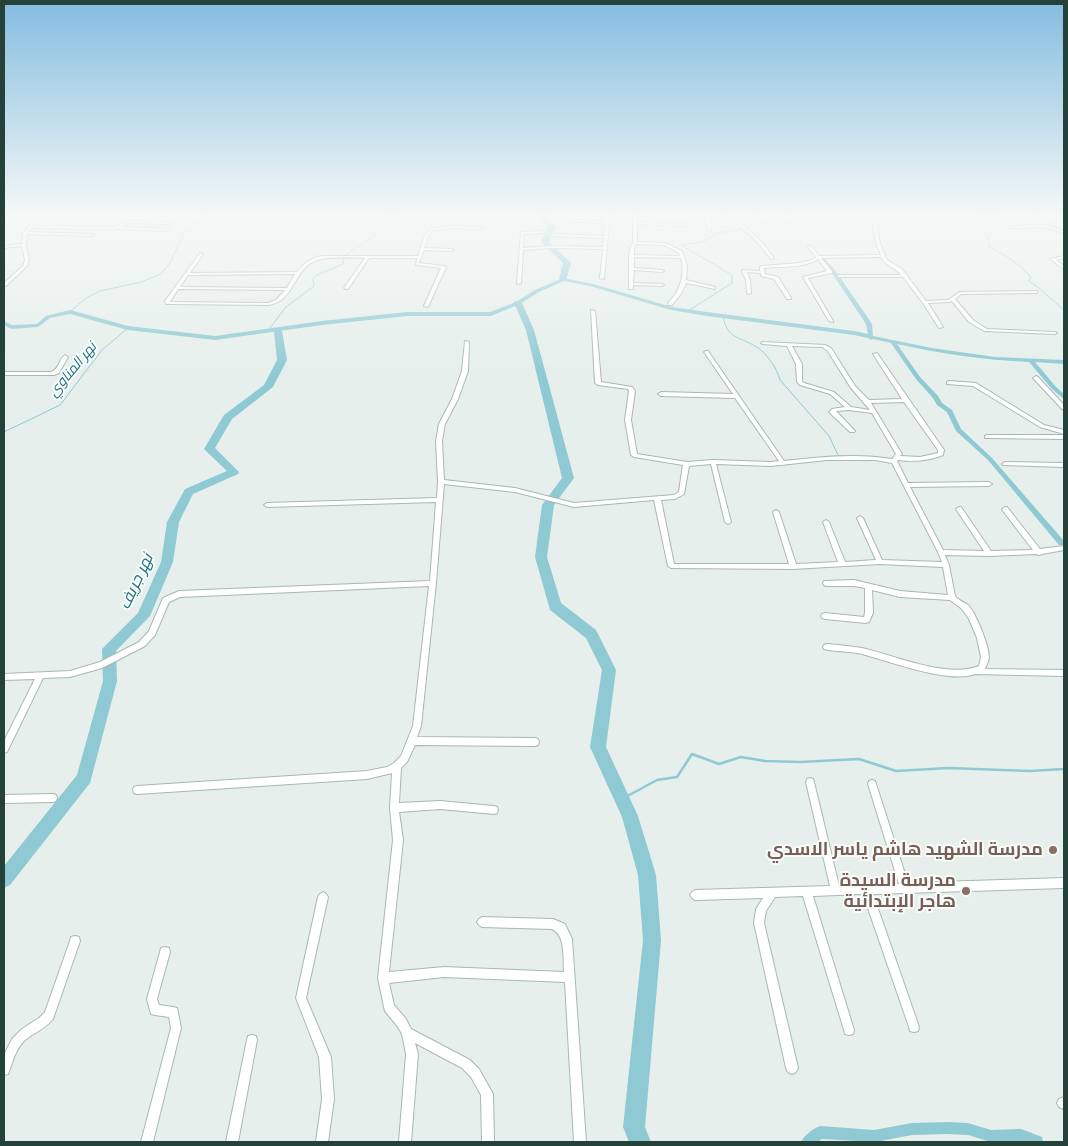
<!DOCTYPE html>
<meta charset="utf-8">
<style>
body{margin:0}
#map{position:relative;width:1068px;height:1146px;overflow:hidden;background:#e6efeb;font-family:"Roboto Condensed",sans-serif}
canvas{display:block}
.frame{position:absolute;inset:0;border:5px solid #24423a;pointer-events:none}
</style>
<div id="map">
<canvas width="1068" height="1146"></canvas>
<div class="frame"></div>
</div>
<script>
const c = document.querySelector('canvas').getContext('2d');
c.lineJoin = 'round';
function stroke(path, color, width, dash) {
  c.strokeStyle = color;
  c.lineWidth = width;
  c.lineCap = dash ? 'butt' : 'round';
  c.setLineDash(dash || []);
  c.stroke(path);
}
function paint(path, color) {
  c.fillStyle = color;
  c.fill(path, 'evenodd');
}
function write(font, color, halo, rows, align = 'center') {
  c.font = font + ' "Roboto Condensed",Cairo,sans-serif';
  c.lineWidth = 4;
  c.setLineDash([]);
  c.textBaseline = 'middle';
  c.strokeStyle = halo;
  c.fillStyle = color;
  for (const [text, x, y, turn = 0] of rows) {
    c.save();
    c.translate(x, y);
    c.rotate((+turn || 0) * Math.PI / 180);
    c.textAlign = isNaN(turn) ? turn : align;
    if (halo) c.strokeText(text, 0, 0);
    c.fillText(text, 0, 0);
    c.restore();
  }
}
stroke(new Path2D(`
 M965 214 989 239 988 246C999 251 1026 268 1031 278L1029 281 1039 288 1064 310
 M1033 214 1064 231
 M688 311 732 283V275L681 245 702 242 719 233 741 229V227L724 216 726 214
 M70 312 86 298 100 291 141 282 161 274 170 263 182 237 207 214
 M723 316C727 339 738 336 755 346 766 352 777 368 780 380L829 436 838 455
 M267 332 286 307 314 286 313 280 315 276 343 264 344 256 379 232 378 229 393 214
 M4 432 60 405 102 350 128 328`), '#8ec9d4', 1);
stroke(new Path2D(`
 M622 799 657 780 677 777 692 754 719 764 741 757 765 761 800 762 859 759 896 771 948 768 1030 771 1064 769`), '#8ec9d4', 2.5);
paint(new Path2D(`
 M820 258H824L835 270 872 324 873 336 932 348 995 357 1064 360V364L1035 362 1056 387 1064 394V399L1052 389 1029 362C984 360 941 354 897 344L920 377 938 396 942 403 952 410 961 429 992 458 1064 541V545H1059L988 460 956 431 947 412 937 405 933 398 916 379 891 343 873 339 871 340 868 338 854 335 707 316 671 310 590 286 564 281 539 292 520 304 491 316H407L322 325 215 340 128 330 70 314 50 318 38 327 11 329 4 325V321L12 325 37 324 46 316 70 310 128 326 215 336 322 321 407 312H490L516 302 535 290 563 278 593 284 672 307 707 312 854 331 868 334 866 324 831 272 820 260Z
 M947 1122 968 1123 991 1130 1021 1129 1042 1137 1043 1142H991L968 1135 947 1134 912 1135 875 1142 822 1139 817 1142H801C804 1135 813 1129 820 1126L874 1130 912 1123Z`), '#8ec9d4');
paint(new Path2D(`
 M539 214H546L555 228 549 242 571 263 566 281 559 279 563 263 541 242 547 228Z
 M515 301 522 303 534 330 574 478 554 505 547 557 561 603 596 630 616 670 606 747 638 816 656 875 661 940 645 1127 651 1142H629L623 1127 643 940 638 875 622 817 590 747 602 670 586 638 550 610 535 557 542 505 562 478 526 330 514 303Z
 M278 328 282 331 287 360 273 387 232 419 215 448 239 472 238 474 193 494 179 522 173 562 150 616 116 651 117 681 90 783 10 885 4 888V866L77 775 103 681 102 649 138 613 161 562 167 522 185 489 227 471 204 449 224 415 264 385 277 360 274 331Z`), '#8ec9d4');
const minor = new Path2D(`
 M42 214H46L34 226 114 227 129 221 171 222 173 223 171 224 130 223 121 227 170 229 171 230 169 231 117 229 32 228 28 232 91 234 93 235 91 236 27 234 26 245 29 260 27 266 6 286H4V283L23 266 25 260 22 246 4 248V246L22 244 23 233Z
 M458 214H462L456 226 480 227 482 228 480 229 454 228 433 230 428 237 424 248 452 249 454 250 452 251 424 250 419 263 444 266 446 267 428 307 424 306 441 268 416 265 417 258H369L348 289H346L344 288 365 258C352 258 326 256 315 261 297 268 295 291 280 301 277 303 273 304 269 305L168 304H166L165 301 200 253 203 254 190 273 297 272C304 263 310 259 321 256H418L424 237 431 228 453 226ZM295 274 287 288 180 287 188 275ZM178 289 285 290 276 300 268 303 170 302Z
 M606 214H610L604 279 600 278 603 249 550 248 523 250 521 283 517 284 521 232 542 231 544 232 542 233 524 234 523 248 550 246 603 247 604 238 553 236 551 235 553 234 604 236 605 223 557 221 555 220 557 219 605 221Z
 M633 214H637V222L685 224V226H684L637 224V242L665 243 682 251 687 266 686 280 715 287V289L686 283C683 292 678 298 672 305H668V303C681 290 685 275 681 258L634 257V268L662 270 664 271 662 272 634 270 633 283 662 284 664 285 662 286 633 285V289H629V256L630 248 633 243ZM636 244 664 245 679 253 680 256 634 255V248Z
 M705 214H709L711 231 708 230Z
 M729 214H733V219C750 229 763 242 774 258L773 259H771C759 243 747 230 730 220Z
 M757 214H761L763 223H761Z
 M784 214H788L791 222H789Z
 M809 214H813L816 222H814Z
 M871 214H875L880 243 887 260 902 269 926 301 948 300 960 292 1035 291H1037V293L961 294 955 299 973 320 987 329 1055 332 1057 333 1055 334 984 331 969 322 952 301 949 302 928 303 943 327 939 328 923 303 903 277H839L837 276 839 275H901C896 268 885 266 881 257L821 258 832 271V273L808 278 833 321V322L829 321 803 277 827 271 818 259C802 269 782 266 764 268L765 274 778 277 791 298V299H787L774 279 761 276V273L747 272 750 280 751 293 749 294 747 293 746 280 742 271V270L760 271V267L762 266 799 263 812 260 816 257 808 247 809 246H811L819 256 881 255 876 243Z
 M985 216 1006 217 1008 218 1006 219 984 218 983 217Z
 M1045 225 1064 231V233L1045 227 1011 228 1009 227 1011 226Z
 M1064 256V258L1056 260 1064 266V269L1050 259Z
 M591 310 595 311 601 382 632 387 635 391 631 420 637 454 687 462 713 460 771 462 779 461 735 398 661 396 658 394 661 392 733 394 704 352 706 351H708L784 461C820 457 856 453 892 459L896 454 872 413 849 410 836 411 855 431 854 432H850L829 412 832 409 845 407 830 394 800 385 797 382 796 364 787 346 763 344 761 343 763 342 825 345 831 348 855 386 869 400 902 399 873 354 877 353 944 450 943 455C928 461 914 462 898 460L897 461 908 483 989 482 992 484 989 486 910 487 943 550 984 551 956 509 959 507H961L991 551 1033 550 1003 511 1002 509 1005 507H1007L1040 549 1064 546V550L1042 554 1039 555 1036 554 989 556 945 555 949 565 955 596C958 600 964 602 968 605 976 613 989 646 989 657 989 661 986 666 985 669L1064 670V676L975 674C949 684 889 661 862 654 850 651 837 652 824 649L823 647 824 645 827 644C839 645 850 646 862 648 894 655 947 679 979 666L981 657 977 638 969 619 962 609 950 600 900 597 872 590 873 613 869 622 866 623 825 619 822 618 821 616 822 614 825 613 864 617 865 613V588L854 586H826L824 585 823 583 824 581 854 580 900 591 948 595 943 567 880 564 793 569 671 568 668 566 654 500 574 507 515 492 444 484 436 583 421 726 417 737 535 738 538 739 539 742 538 745 535 746 415 745 407 762 401 768 399 803 440 801 494 806 497 807 498 810 497 813 494 814 440 809 399 812 403 840 389 972 444 967 564 972C563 958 566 936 552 929L482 927 479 925 477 922 479 919 482 917 553 919 565 924 572 939 586 1142H574L565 982 444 977 389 983 394 1005 406 1019 411 1029 470 1060 479 1069 493 1094 494 1142H482L481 1095 471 1077 462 1068 415 1043 418 1054 411 1142H399L406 1054 402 1034 398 1027 385 1011 384 1007 378 978 393 840 390 808 392 773 367 779 137 794 134 793 133 790 134 787 137 786 367 771 387 767 394 763 401 756 413 726 429 586 180 597 169 602 155 635 145 646 102 668 70 677 43 678 7 752 4 753V741L35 679 4 680V674L70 671 100 662 139 642 149 631 163 598 179 591 430 581 436 502 267 507 264 505 267 503 437 498 438 482 436 441 439 424 452 399 462 371 465 341 469 342 468 371 458 399 445 424 442 441 444 480 515 488 574 503 674 495 679 492 682 471 683 465 634 457 631 455 625 420 629 391 628 389 598 385 595 383ZM792 346 822 347 827 350 851 388 870 410 851 407 834 392 804 383 802 381V364ZM904 402 938 450V453L920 457 900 456 902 454 871 403ZM827 460H875L892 463 938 552 942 562 882 560 863 518 860 516 857 518 876 560 845 562 829 522 826 520 823 522 838 562 796 564 779 512 776 510 773 512 789 564H674L661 500 675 499 684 494 689 466 711 464 725 522 728 524 731 522 716 464 771 466Z
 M65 355 68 357 59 373 54 375H4V372H51C59 370 59 359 65 355Z
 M1036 376 1038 377 1064 405V410L1062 409 1034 379 1033 378Z
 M949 381 976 383 1044 425 1064 430V434L1040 427 973 386 947 384V382Z
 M987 435H1064V439L985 438V436Z
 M1005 462 1064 463V467L1003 465 1002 464Z
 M810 778 813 779 814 782 839 886 899 884 868 784 869 781 872 780 875 781 876 784 908 883 1064 878V888L873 894 919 1027 918 1031 914 1032 910 1031 909 1027 863 894 813 896 854 1030 853 1034 849 1035 845 1034 844 1030 803 896 775 897 766 911 764 923 798 1068 796 1072 792 1074 788 1072 786 1068 754 923 756 909 763 898 695 900 692 898 690 895 692 892 695 890 830 886 806 782 807 779Z
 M53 794 56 795 57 798 56 801 53 802 4 803V795Z
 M323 892 326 894 328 897 306 998 331 1057 334 1099 328 1142H316L322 1099 319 1057 296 998 318 897 320 894Z
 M75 936 79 937 80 941 53 1019C45 1029 33 1033 24 1041 15 1050 13 1062 8 1074L4 1075V1055L12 1039 22 1029 39 1018 45 1012 70 941 71 937Z
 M165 947 169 948 170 952 157 999 159 1005 173 1007 177 1008 181 1028 153 1142H141L171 1028 169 1017 155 1015 151 1014 147 999 160 952 161 948Z
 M252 1035 256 1036 257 1040 238 1142H226L247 1040 248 1036Z
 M1064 1097V1109L1059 1107 1057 1103 1059 1099Z`);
stroke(minor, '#a8b8b2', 2);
paint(minor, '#fff');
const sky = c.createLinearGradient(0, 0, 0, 375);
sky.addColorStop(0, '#84bce0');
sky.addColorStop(0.57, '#f4f8f6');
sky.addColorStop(1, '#f4f8f600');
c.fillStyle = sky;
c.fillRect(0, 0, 1068, 375);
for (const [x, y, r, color] of [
 [1053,850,5,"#8d6e63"],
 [966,891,5,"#8d6e63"]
]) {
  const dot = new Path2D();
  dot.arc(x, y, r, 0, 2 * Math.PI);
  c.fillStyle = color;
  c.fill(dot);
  stroke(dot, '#f7fbf9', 2);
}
write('italic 14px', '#1c6f80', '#f7fbf9', [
 ["نهر المناوي",73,370,-50]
]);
write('italic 16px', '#1c6f80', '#f7fbf9', [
 ["نهر جريف",137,582,-65]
]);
write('bold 18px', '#785e54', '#f7fbf9', [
 ["مدرسة الشهيد هاشم ياسر الاسدي",1043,850],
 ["مدرسة السيدة",956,881],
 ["هاجر الإبتدائية",956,902]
], 'right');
</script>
